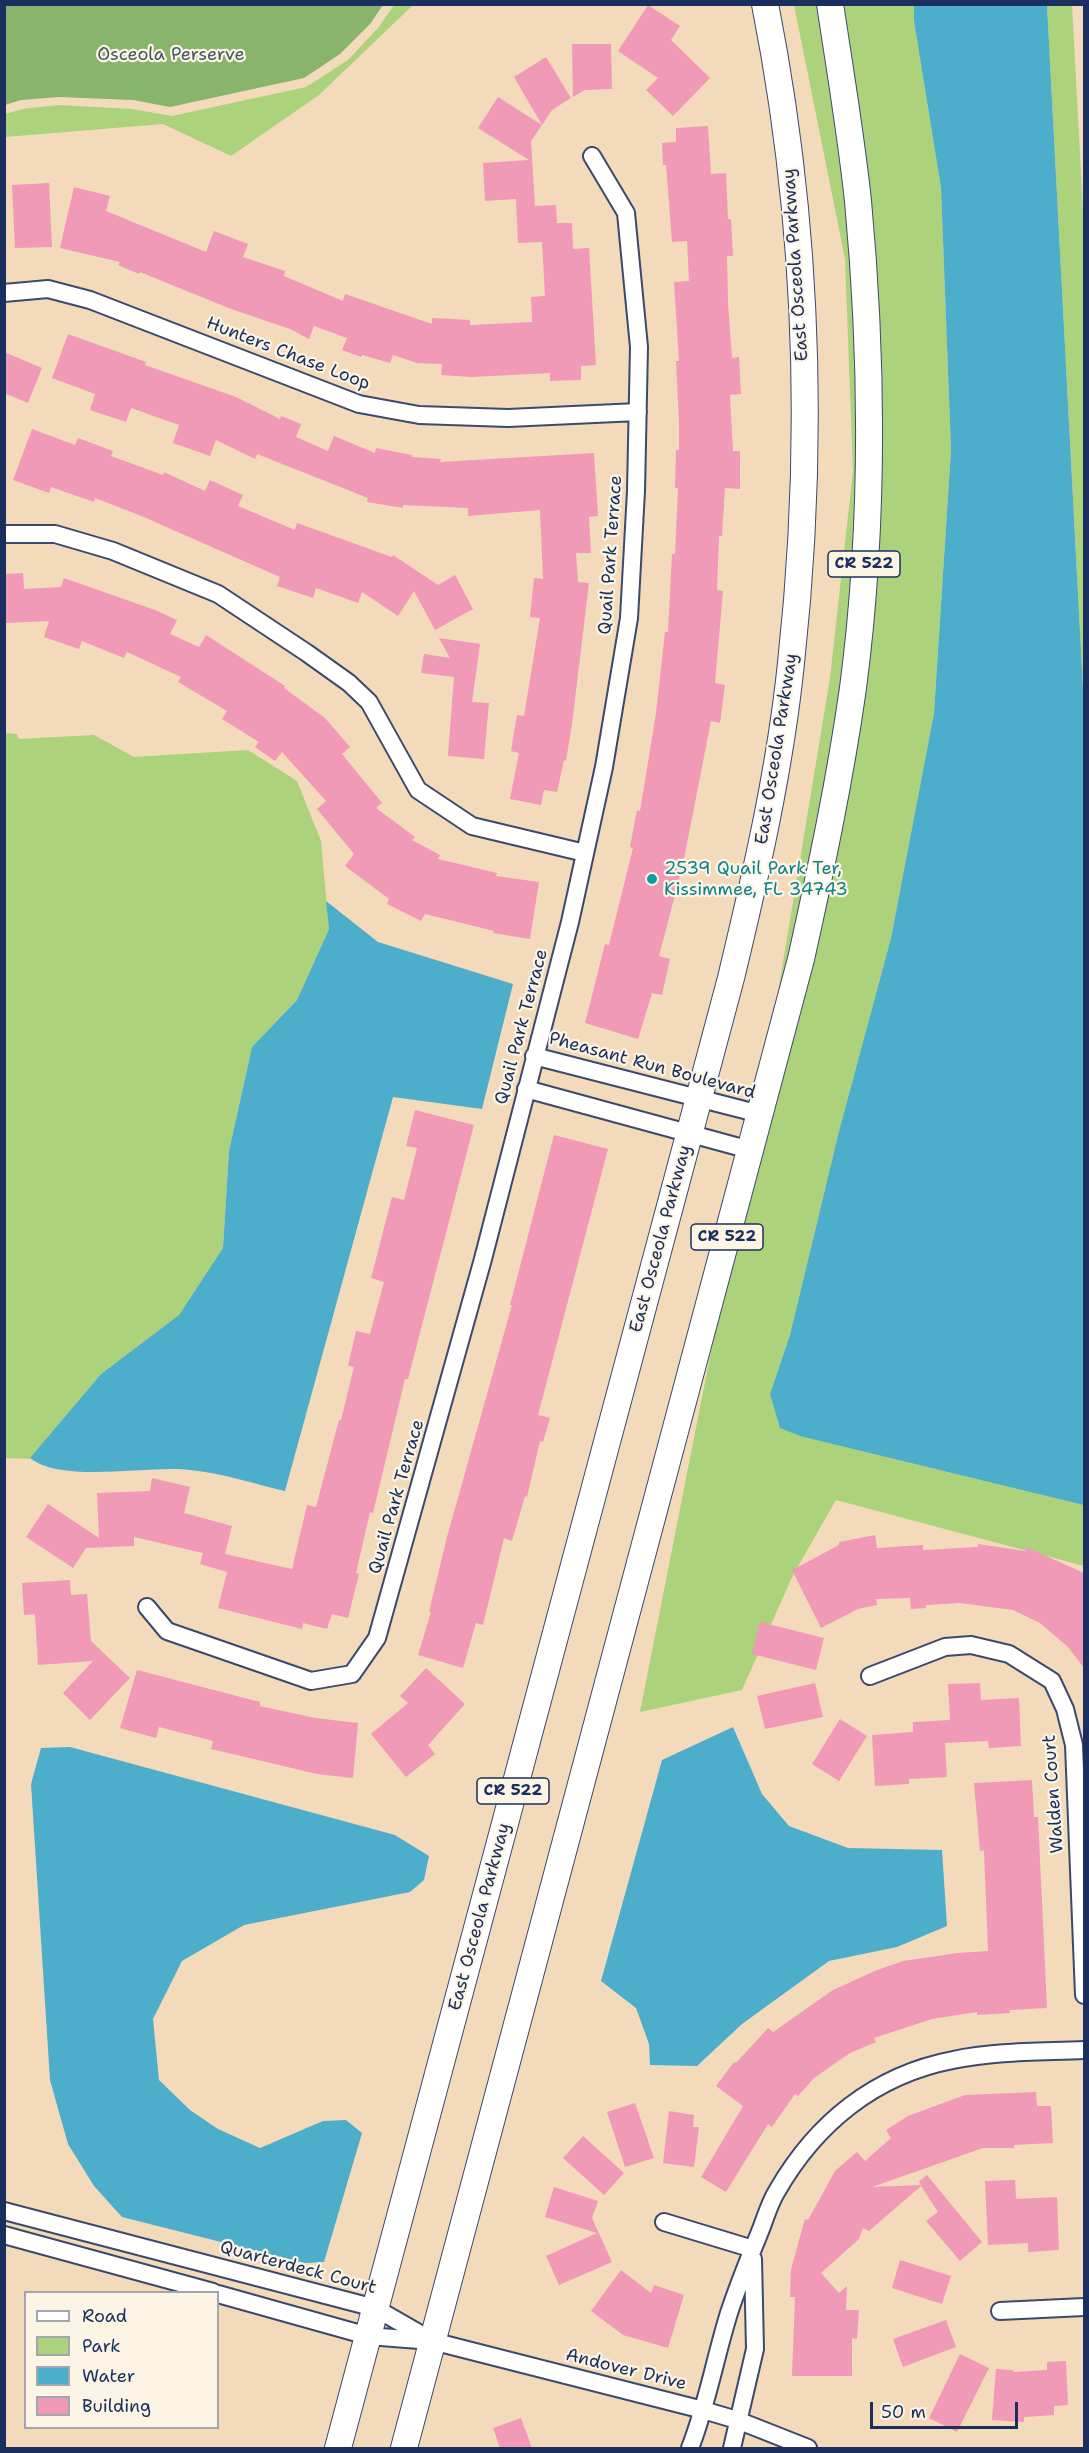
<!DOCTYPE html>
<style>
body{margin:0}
#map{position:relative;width:1089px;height:2453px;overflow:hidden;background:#f3daba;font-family:"Shantell Sans",sans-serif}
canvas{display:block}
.frame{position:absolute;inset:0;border:6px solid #1b2f5e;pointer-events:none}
.legend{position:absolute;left:24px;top:2291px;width:195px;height:138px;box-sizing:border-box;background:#fcf5e5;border:2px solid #a2a6af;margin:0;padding:8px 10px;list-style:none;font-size:18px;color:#1b2f5e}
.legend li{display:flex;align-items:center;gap:12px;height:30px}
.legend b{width:30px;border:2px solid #a2a6af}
.scale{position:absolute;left:870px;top:2402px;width:148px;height:27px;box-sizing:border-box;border:3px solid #1b2f5e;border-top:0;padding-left:8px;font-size:18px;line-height:21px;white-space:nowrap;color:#1b2f5e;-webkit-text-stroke:4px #fcf5e5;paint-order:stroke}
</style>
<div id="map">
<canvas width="1089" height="2453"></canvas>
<div class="frame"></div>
<ul class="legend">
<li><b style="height:8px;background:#fff"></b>Road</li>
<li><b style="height:16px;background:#acd27c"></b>Park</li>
<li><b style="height:16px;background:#4daecc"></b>Water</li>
<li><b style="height:16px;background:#f09ab7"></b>Building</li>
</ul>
<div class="scale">50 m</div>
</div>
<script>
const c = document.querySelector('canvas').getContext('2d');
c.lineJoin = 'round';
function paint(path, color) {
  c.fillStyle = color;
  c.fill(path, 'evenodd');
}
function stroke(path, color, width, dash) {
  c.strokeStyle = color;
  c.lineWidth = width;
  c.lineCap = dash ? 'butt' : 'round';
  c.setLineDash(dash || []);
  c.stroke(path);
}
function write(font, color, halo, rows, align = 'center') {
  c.font = font + ' "Shantell Sans",sans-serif';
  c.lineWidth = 4.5;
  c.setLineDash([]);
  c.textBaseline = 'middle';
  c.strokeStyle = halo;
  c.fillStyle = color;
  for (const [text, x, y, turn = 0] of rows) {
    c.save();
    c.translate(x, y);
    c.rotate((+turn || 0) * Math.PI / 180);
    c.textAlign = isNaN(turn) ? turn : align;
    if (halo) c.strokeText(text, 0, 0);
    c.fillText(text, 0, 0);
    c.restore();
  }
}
paint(new Path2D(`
 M818 4C834 101 847 196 854 293 870 535 837 778 775 1011L830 678 853 471 845 259 794 5Z
 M394 5H413L319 95 231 156 163 124 5 137V114L23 109 59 105 132 109 172 116 306 87 348 60 378 28Z
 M841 5H914V21L941 188 951 450 934 713 891 938 839 1131 790 1335 770 1394 1084 1504V1566L836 1500 793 1575 742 1690 640 1712 719 1311 874 587Z
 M1047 5H1072L1084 229V708Z
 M4 733 17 734 19 739 94 735 134 757 248 750 297 781 321 841 329 929 297 1000 252 1047 229 1151 223 1248 179 1315 101 1374 30 1459 4 1458Z`), '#acd27c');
paint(new Path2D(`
 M5 4H383V5L370 24 340 54 304 78 170 107 133 100 59 97 21 100 5 105Z`), '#89b46c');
paint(new Path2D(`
 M914 5H1047L1084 708V1505L800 1436 780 1428 770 1394 790 1335 839 1131 891 938 934 713 951 450 941 188 914 21Z
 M326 901 378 942 513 984 482 1109 393 1097 285 1491C254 1484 222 1473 190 1470 148 1465 63 1484 30 1458L101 1374 179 1315 223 1248 229 1151 252 1047 297 1000 329 929Z
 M733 1727 762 1794 789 1826 848 1848 942 1850 947 1926 897 1947 829 1961 742 2024 697 2066 650 2065 649 2044 636 2008 601 1981 662 1760Z
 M70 1747 395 1835 429 1856 424 1880 410 1892 244 1925 182 1961 153 2019 159 2080 190 2110 218 2129 260 2148 323 2121 346 2120 362 2133 324 2262 304 2263 122 2217 94 2186 68 2144 50 2080 31 1784 41 1748Z`), '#4daecc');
paint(new Path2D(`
 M648 5 680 26 671 40 710 78 673 116 646 90 658 78 618 51Z
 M572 44H611L612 89 585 90 573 97Z
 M546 57 571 98 552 110 542 125 514 77Z
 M498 97 542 125 531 141 535 206 556 205 557 223H572L573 249 589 248 596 365 581 366V380L550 381V373L472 377 441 375 442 364 417 363 393 355 390 363 362 355 361 357 342 350 347 338 314 326 309 339 290 329 231 309 140 272 139 274 118 265 120 262 60 248 74 187 110 196 106 211 206 252 214 231 248 244 243 257 285 271 284 276 343 301 345 294 432 324V318L470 320V325L532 322 531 297 545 296 542 242 518 243 516 199 485 201 483 163 529 160 478 128Z
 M708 126 711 174 726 173 728 219H731L733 256H727L728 303 732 358 739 357 741 394 730 395 733 451H740V489L725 488 722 536H719L717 590 723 591 715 683 725 685 720 723 711 721 683 864 659 956 670 959 662 995 652 993 638 1039 585 1023 605 944 609 945 633 848 630 847 637 810 640 811 656 713 665 632H668L672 554H675L678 488H675L676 450H679V422L676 361H679L674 282 689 281 687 241 672 242 666 165H663L662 143 676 142V128Z
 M49 183 52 247 15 248 12 185Z
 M68 334 146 362 145 365 236 397 280 419 281 416 301 424 296 437 328 451 334 436 375 453 376 448 412 455V457L441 459 440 462 594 453 598 516 589 517 591 553H576L578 582 589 583 572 724 566 761 564 760 557 792 544 790 541 805 510 799 519 753 511 751 517 715 524 716 540 618 530 617 534 578 543 579 540 510 468 516V508L403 505V508L367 502 368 498 257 454 255 459 216 440 210 456 173 443 179 425 131 408 126 422 90 410 95 394 52 378Z
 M4 352 42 368 28 403 4 393Z
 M32 429 75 445 78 438 113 451 111 456 163 475 164 472 205 491 210 480 243 495 238 506 295 530 297 523 392 557 393 555 438 585 455 575 473 609 435 630 414 591 398 616 362 592 358 603 316 588 313 598 277 586 280 577 139 515 95 498 94 502 51 487 49 493 13 480Z
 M23 573 24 589 61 587 64 578 155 610 177 620 170 634 199 647 206 635 285 686 284 688 325 718 350 747 342 754 382 803 376 808 415 837 412 840 440 855 438 859 497 873 496 876 539 882 530 939 493 933 494 931 425 914 421 921 387 904 389 899 345 866 354 854 317 809 326 801 282 752 275 761 255 747 259 742 222 719 227 711 178 682 181 677 127 652 124 658 82 641 79 649 44 637 49 621 4 623V574Z
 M439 638 480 644 472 702 489 703 484 759 448 756 454 677 421 673 424 654 450 658Z
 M415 1110 474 1125 408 1379H405L373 1513 370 1512 356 1573 359 1574 348 1618 332 1614 327 1629 303 1623 302 1629 218 1608 227 1572 200 1564 203 1553 134 1537V1546L86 1548 73 1568 26 1537 48 1504 99 1538 97 1493 150 1491 152 1478 190 1487 184 1513 232 1526 225 1554 292 1569 307 1505 316 1507 339 1420H341L354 1367 348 1366 356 1331 370 1334 384 1282 371 1278 392 1197 404 1200 417 1148 406 1146Z
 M554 1135 608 1149 538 1415 550 1418 543 1442 540 1441 527 1497 525 1496 512 1541 504 1538 483 1625 476 1623 463 1668 418 1655 431 1612H429L447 1537 512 1305H510Z
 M875 1535 877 1548 923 1545V1550L978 1547V1544L1025 1551 1026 1547 1084 1573V1668L1068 1647 1040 1623 1013 1610 960 1603 926 1605V1608L911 1609 910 1598 876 1599 877 1605 858 1609 821 1628 792 1570 839 1545V1542Z
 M70 1580 71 1595 87 1594 91 1641 130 1678 90 1720 63 1693 93 1661 38 1665 35 1614 24 1615 22 1583Z
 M760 1622 824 1638 816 1670 752 1654Z
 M426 1668 465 1704 428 1745 435 1754 406 1777 371 1734 408 1703 400 1696Z
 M137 1670 260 1702V1706L315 1718 358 1723 353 1778 317 1774 211 1749 213 1741 159 1727 156 1738 120 1728Z
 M815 1683 823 1717 765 1729 757 1696Z
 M980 1683 981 1700 1019 1698 1021 1746 989 1748 988 1741 945 1743 947 1777 909 1779V1784L875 1786 872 1735 913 1732V1722L950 1720 948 1684Z
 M840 1719 867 1736 839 1781 812 1764Z
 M1032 1780 1034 1817H1038L1047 2008 1009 2010 1010 2013 977 2015V2012L932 2019 874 2038 876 2042 850 2053 814 2078 798 2096 795 2094 772 2127 768 2124 726 2192 701 2177 743 2106 716 2086 734 2062 736 2063 768 2028 773 2032 833 1990 877 1970 903 1961 958 1953 988 1951 984 1850 980 1851 974 1783Z
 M1036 2092 1037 2106H1051L1053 2143 1014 2145V2148H983L872 2187 921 2185 919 2181 927 2175 982 2242 960 2261 926 2221 938 2212 921 2186 869 2231 863 2228 859 2239 821 2273 839 2293 847 2286 846 2310H859L857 2339 852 2338V2376H792L795 2297H790L791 2269 805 2219 808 2220 835 2171 857 2152 865 2161 891 2138 886 2130 908 2116 965 2095Z
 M635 2103 654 2158 625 2167 607 2112Z
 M669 2111 694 2115 693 2127H699L694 2167 663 2163Z
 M583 2136 624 2173 604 2195 563 2158Z
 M1015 2180 1016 2199 1057 2197 1059 2250 1028 2252V2243L988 2245 985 2181Z
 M554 2187 598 2201 592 2218 612 2262 559 2285 546 2256 597 2233 545 2217Z
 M900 2260 951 2276 942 2304 892 2288Z
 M621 2270 651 2293 654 2285 684 2295 668 2348 623 2335 591 2311Z
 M946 2320 956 2347 903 2367 893 2339Z
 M960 2354 989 2368 957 2432 929 2418Z
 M1066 2361 1068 2405 1054 2406V2415L1024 2417V2422L992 2420 996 2369 1013 2370V2372L1047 2370V2362Z
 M521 2418 532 2448H500L493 2428Z`), '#f09ab7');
const minor = new Path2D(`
 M4 293 48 289 90 300 359 404 419 415 508 418 638 412
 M4 534H55L113 551 218 594 307 653 349 683 369 702 418 790 472 826 585 853
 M534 1056 760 1114
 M526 1089 750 1150
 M147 1607 167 1631 311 1681 352 1674 377 1638 483 1259 570 922 604 767 629 618 636 491 639 347 626 213 592 156
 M870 1676 945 1647 971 1645 1009 1654 1052 1681 1065 1709 1074 1745 1084 1995
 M4 2211 375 2308 429 2339
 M664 2222 753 2249
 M4 2235 213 2292
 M218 2294 368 2336 432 2341 703 2410 737 2420 808 2448
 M1000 2311 1084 2307
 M690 2448C707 2405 715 2358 729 2313 738 2285 750 2256 761 2229 766 2216 770 2202 777 2191 816 2123 875 2075 953 2060 996 2051 1041 2052 1084 2050
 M732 2448 755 2349 753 2259`);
const primary = new Path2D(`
 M338 2448 731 978C756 874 780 770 791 663 815 444 808 221 765 4
 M404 2448 801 959C821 869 840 780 853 688 874 528 873 362 858 201 851 135 840 70 830 4`);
stroke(minor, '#3b496c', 20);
stroke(primary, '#3b496c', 28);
stroke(minor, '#fff', 16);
stroke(primary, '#fff', 26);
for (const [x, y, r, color] of [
 [652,879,6,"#0f9aa8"]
]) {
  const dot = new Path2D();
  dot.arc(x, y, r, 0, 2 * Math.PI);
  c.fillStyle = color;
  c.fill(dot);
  stroke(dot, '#fcf5e5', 2);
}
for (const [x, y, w] of [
 [864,564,72],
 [727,1237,72],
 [513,1791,72]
]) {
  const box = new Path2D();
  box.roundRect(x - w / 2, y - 13, w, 26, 4.5);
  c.fillStyle = '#fcf5e5';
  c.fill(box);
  stroke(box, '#1b2f5e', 1.5);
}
write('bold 16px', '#1b2f5e', null, [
 ["CR 522",864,564],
 ["CR 522",727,1237],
 ["CR 522",513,1791]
]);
write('18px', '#3f5866', '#fcf5e5', [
 ["Osceola Perserve",171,55]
]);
write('18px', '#1b2f5e', '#fcf5e5', [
 ["East Osceola Parkway",796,265,-94],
 ["Hunters Chase Loop",288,354,21],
 ["Quail Park Terrace",611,555,-86],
 ["East Osceola Parkway",777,749,-81],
 ["Quail Park Terrace",522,1027,-75],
 ["Pheasant Run Boulevard",652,1066,15],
 ["East Osceola Parkway",661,1239,-75],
 ["Quail Park Terrace",397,1497,-74],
 ["Walden Court",1054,1794,-94],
 ["East Osceola Parkway",480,1917,-75],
 ["Quarterdeck Court",298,2268,15],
 ["Andover Drive",626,2370,14]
]);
write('18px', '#0d838f', '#fcf5e5', [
 ["2539 Quail Park Ter,",664,869],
 ["Kissimmee, FL 34743",664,890]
], 'left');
</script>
